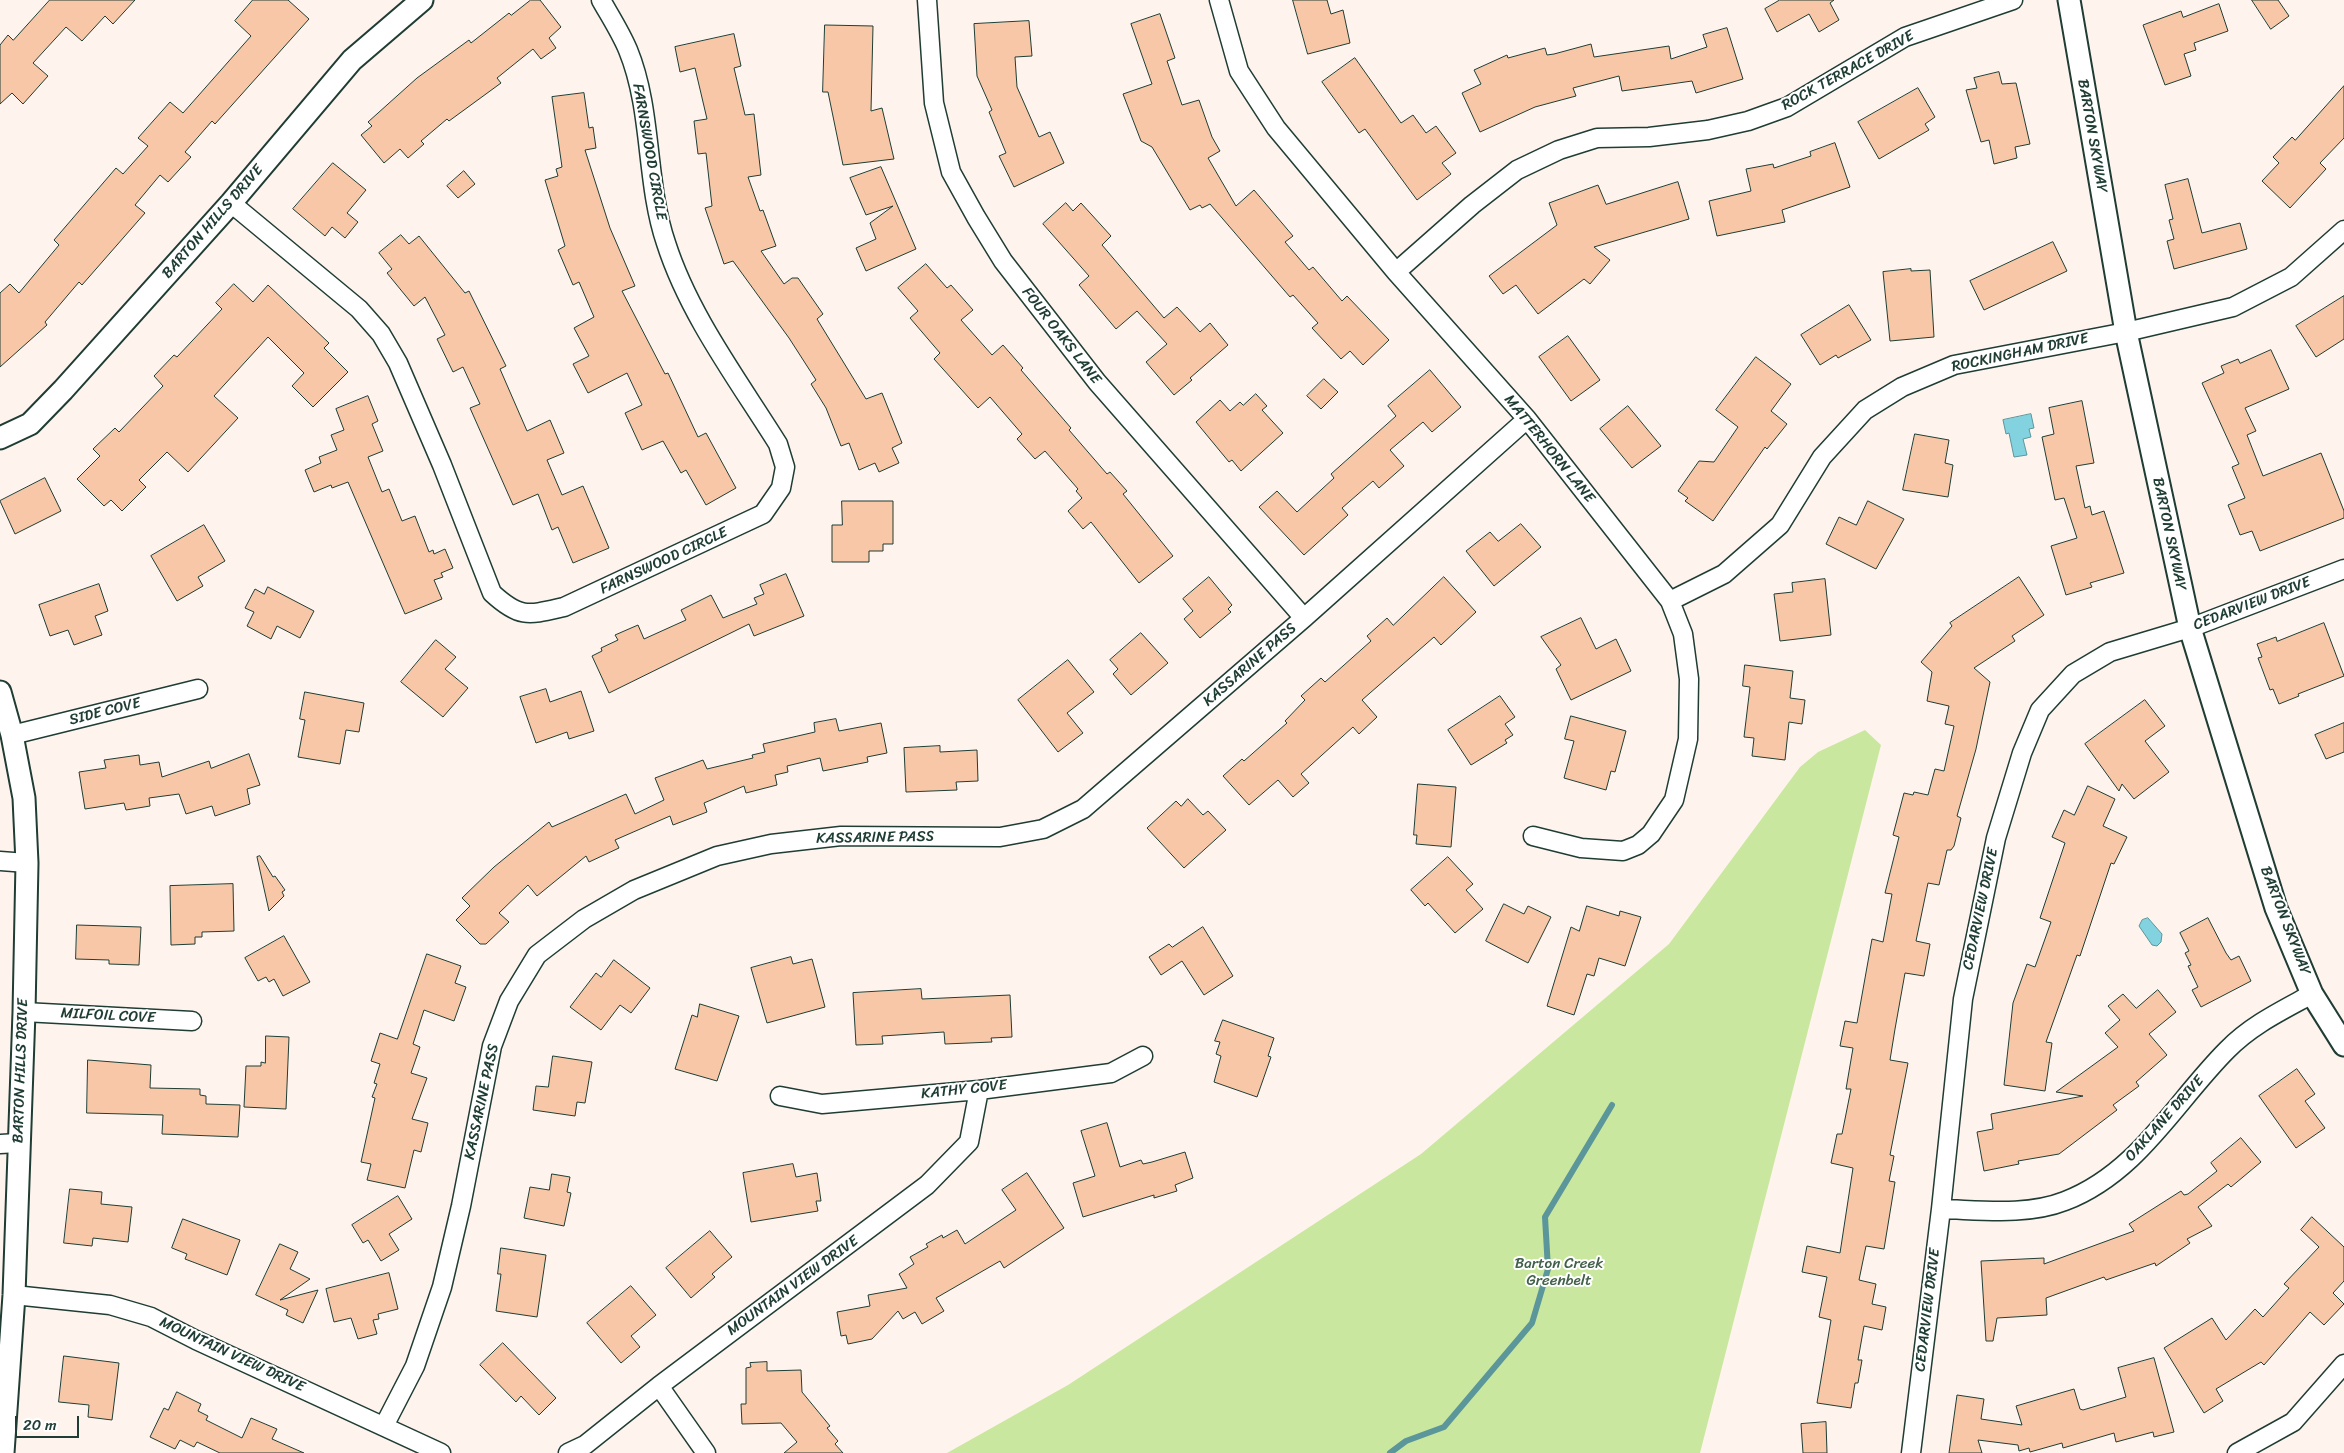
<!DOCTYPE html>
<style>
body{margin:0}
#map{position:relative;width:2344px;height:1453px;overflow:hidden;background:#fef4ed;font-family:Sriracha,sans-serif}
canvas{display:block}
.scale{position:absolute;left:15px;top:1416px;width:64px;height:22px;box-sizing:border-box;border:2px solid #1f3d34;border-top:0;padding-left:6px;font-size:15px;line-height:18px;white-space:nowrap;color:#1f3d34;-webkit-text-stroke:4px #fff;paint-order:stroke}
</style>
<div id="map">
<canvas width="2344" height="1453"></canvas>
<div class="scale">20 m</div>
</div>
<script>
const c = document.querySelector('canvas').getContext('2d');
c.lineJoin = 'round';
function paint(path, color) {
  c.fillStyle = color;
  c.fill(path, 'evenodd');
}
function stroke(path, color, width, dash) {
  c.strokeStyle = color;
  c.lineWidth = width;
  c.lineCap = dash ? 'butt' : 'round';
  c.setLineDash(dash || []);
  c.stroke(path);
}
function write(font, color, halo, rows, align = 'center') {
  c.font = font + ' Sriracha,sans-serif';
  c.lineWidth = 4;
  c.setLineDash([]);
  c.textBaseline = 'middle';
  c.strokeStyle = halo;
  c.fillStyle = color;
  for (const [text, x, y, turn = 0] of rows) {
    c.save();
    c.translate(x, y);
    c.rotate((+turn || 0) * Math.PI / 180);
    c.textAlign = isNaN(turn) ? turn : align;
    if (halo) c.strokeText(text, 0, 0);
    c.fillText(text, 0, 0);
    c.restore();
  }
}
paint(new Path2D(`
 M1865 730 1881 745 1700 1453H947L1068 1385 1421 1154 1669 944 1800 767 1818 752Z`), '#cae79f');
const water = new Path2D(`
 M2031 414 2034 428 2029 429 2031 437 2023 439 2027 455 2014 457 2009 433 2006 434 2003 420Z
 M2148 918 2162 934 2161 942 2157 946 2152 945 2139 926 2142 920Z`);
paint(water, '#83d2e0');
stroke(water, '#5b969b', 1);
stroke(new Path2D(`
 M1390 1453 1406 1441 1444 1427 1532 1323 1548 1269 1545 1217 1612 1105`), '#5b969b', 6);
const building = new Path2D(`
 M50 0H135L113 24 105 16 82 41 66 27 33 63 48 76 23 104 12 93 0 104V45L8 35 13 40Z
 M253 0H288L309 19 215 124 212 121 185 152 191 157 168 182 160 175 135 205 145 213 82 285 79 282 45 322 47 325 0 367V293L10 284 19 293 59 245 54 240 116 168 123 174 148 146 138 138 170 102 183 113 251 36 235 21Z
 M531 0H540L561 27 549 38 556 48 541 59 533 49 497 78 501 83 449 121 447 119 421 141 424 144 408 158 400 149 384 163 361 135 372 126 368 122 417 78 469 40 471 43 509 13 511 15Z
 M1293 0H1327L1331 14 1343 10 1350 43 1308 54Z
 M1780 0H1834L1830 3 1839 20 1819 32 1809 14 1777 32 1765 9Z
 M2252 0H2278L2289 16 2271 29Z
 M2219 4 2228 31 2194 43 2196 50 2184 54 2191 76 2165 85 2143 25 2181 11 2183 17Z
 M1160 14 1175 58 1167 61 1182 105 1199 100 1212 137 1220 151 1208 158 1236 206 1254 190 1293 236 1285 242 1309 270 1313 267 1342 301 1347 296 1389 340 1363 365 1350 351 1341 359 1312 328 1318 323 1293 295 1290 297 1210 204 1202 208 1200 205 1190 210 1152 147 1141 141 1123 94 1152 84 1131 24Z
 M1029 21 1032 56 1015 57 1017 87 1039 137 1050 132 1064 163 1014 187 999 156 1006 153 989 112 992 110 977 76 974 24Z
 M825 25 873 26 871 111 882 108 894 159 843 165 828 92H823Z
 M1727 28 1743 79 1696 93 1692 81 1622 91 1619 76 1573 88 1576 96 1535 107 1480 132 1462 93 1481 84 1474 70 1507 55 1508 58 1545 48 1547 55 1554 54 1591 44 1594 57 1669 46 1671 59 1707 47 1703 35Z
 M734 34 741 66 734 68 745 115 754 114 761 175 748 177 760 211 763 210 776 246 761 251 784 284 792 278H798L823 314 817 319 866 399 882 393 902 443 892 448 899 463 879 472 875 463 859 470 849 443 841 446 826 408 811 384 816 380 789 338 733 261 724 264 705 208 712 206 706 153 698 154 694 121 707 119 695 68 680 72 675 47Z
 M1355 58 1401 123 1413 115 1426 133 1436 126 1456 153 1442 163 1451 174 1417 200 1365 129 1359 133 1322 82Z
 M1999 72 2002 84 2016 83 2030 144 2015 147 2017 158 1994 164 1989 140 1981 142 1966 90 1977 88 1974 78Z
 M2344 86V138L2320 163 2326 169 2290 208 2262 181 2279 163 2273 157 2292 137 2295 140Z
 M1918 88 1935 117 1925 124 1929 130 1879 159 1858 122Z
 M584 93 589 128 593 127 596 148 585 150 610 228 635 286 622 291 665 374 668 373 698 437 706 433 736 488 706 505 686 470 681 473 663 441 642 450 625 413 642 405 627 373 588 393 573 364 589 356 574 328 594 317 579 282 573 285 558 250 565 246 545 180 558 176 556 169 562 167 552 97Z
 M1835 143 1850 187 1782 210 1785 222 1717 236 1709 201 1751 191 1746 169 1773 164 1774 168 1811 156 1810 152Z
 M333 163 366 190 347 213 358 222 345 238 332 227 325 236 293 209Z
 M881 167 916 249 866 271 856 248 876 239 870 223 893 206 866 215 850 178Z
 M464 171 475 184 458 198 447 186Z
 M2188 179 2202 233 2240 223 2247 249 2174 269 2167 241 2174 239 2169 220 2173 219 2165 185Z
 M1678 182 1689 219 1594 247 1610 260 1590 284 1584 279 1538 314 1516 285 1503 294 1489 276 1557 225 1549 203 1598 185 1606 204Z
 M1066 203 1073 211 1081 203 1111 236 1102 245 1164 318 1177 307 1200 332 1210 323 1228 345 1190 378 1192 380 1174 395 1146 362 1167 344 1137 311 1116 329 1079 285 1089 276 1043 224Z
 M401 235 409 244 419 236 465 293 469 291 506 366 500 369 527 431 550 420 564 453 547 460 562 495 583 486 609 548 573 563 558 527 552 530 538 494 513 505 470 408 480 404 463 367 453 372 437 339 445 335 425 297 414 306 387 273 392 269 379 253Z
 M2053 242 2067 271 1984 310 1970 281Z
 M926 264 947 288 951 285 973 310 961 320 992 355 1003 345 1023 368 1021 370 1071 428 1069 430 1107 474 1110 472 1127 491 1123 494 1173 556 1139 583 1091 522 1083 529 1068 511 1082 498 1076 491 1078 489 1045 451 1035 459 1017 439 1022 434 990 397 978 408 934 359 940 353 910 318 918 311 898 288Z
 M1911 269V271L1930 270 1934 337 1890 341 1883 272Z
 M234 284 253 302 268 285 329 343 324 348 348 372 313 407 292 386 304 373 268 337 214 396 238 418 188 472 167 452 139 480 146 487 122 511 111 500 104 506 77 479 100 456 93 449 115 428 119 432 163 386 154 376 174 355 177 357 222 309 216 303Z
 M2344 296V339L2316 357 2296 326Z
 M1849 305 1871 340 1838 358 1836 355 1820 365 1801 335Z
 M1568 336 1600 380 1571 401 1539 357Z
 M2271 350 2289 389 2245 408 2256 431 2247 435 2263 476 2321 453 2344 511V518L2260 551 2252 531 2240 535 2228 505 2245 498 2232 467 2239 464 2202 383 2224 373 2221 366 2238 359 2240 363Z
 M1756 357 1791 384 1771 411 1787 424 1767 449 1765 447 1713 521 1685 501 1688 498 1678 491 1699 461 1714 462 1738 427 1716 410Z
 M1430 370 1461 407 1432 432 1423 422 1390 450 1404 466 1379 488 1373 481 1342 508 1348 515 1304 555 1259 507 1277 491 1297 512 1334 478 1331 474 1396 416 1388 406Z
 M1324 379 1338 392 1321 409 1307 396Z
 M1256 394 1267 406 1262 410 1283 433 1241 471 1232 460 1229 462 1196 422 1220 400 1230 411 1240 402 1243 405Z
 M368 396 378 421 372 424 383 451 368 457 382 492 389 489 402 521 415 516 429 552 433 550 434 554 445 549 453 568 441 573 443 577 434 580 442 599 405 614 348 482 332 488 331 485 314 492 305 470 321 463 319 457 337 450 331 435 344 430 336 409Z
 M2082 401 2094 463 2076 466 2085 508 2090 506 2092 515 2104 511 2124 573 2090 583 2092 587 2066 595 2051 546 2077 538 2064 498 2055 500 2042 437 2054 434 2049 408Z
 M1628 406 1661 446 1632 468 1600 429Z
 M1915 434 1949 440 1945 463 1953 465 1948 497 1903 490Z
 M45 478 61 511 15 534 0 501Z
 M842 501H893V544H883V551H869V562H832V525H842Z
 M1868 501 1904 519 1876 569 1826 544 1839 517 1856 525Z
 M1521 524 1541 547 1494 586 1466 551 1490 532 1498 541Z
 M204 525 225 561 198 577 203 586 177 601 151 556Z
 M786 574 804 616 754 636 749 624 609 693 592 656 602 651 601 648 618 640 615 635 638 625 644 639 686 620 681 610 711 595 723 618 757 604 754 598 764 594 760 585Z
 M1209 577 1232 605 1228 609 1231 612 1200 638 1184 619 1193 611 1183 599Z
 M1444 577 1476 612 1441 645 1434 637 1362 700 1377 717 1359 734 1353 727 1301 774 1309 783 1293 797 1278 780 1249 805 1223 776 1242 759 1244 761 1287 723 1285 721 1305 700 1301 696 1321 678 1325 682 1371 641 1367 636 1387 618 1393 625Z
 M2019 577 2044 615 2012 636 2015 641 1974 668 1990 682 1976 749 1957 816 1961 818 1954 846 1951 850H1947L1939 885 1928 883 1916 941 1930 944 1924 976 1905 973 1895 1029 1890 1060 1908 1063 1890 1155 1894 1156 1889 1181 1895 1182 1884 1249 1866 1246 1859 1280 1876 1284 1872 1304 1886 1307 1882 1330 1864 1326 1858 1360H1862L1858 1383H1855L1851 1408 1817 1403 1831 1320 1819 1317 1827 1277 1802 1272 1807 1246 1840 1253 1853 1168 1831 1163 1837 1134H1842L1851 1089H1846L1853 1048 1840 1046 1845 1021 1857 1023 1872 939 1883 942 1892 894 1885 893 1899 837 1893 835 1904 793 1913 795 1914 792 1928 795 1935 769 1944 771 1954 726 1945 724 1949 706 1927 701 1932 672 1921 662 1952 626 1950 623Z
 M1825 579 1831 635 1780 641 1774 594 1793 592 1792 583Z
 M99 584 108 611 95 616 102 635 74 645 68 630 50 636 39 605Z
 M268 587 314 611 300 638 277 626 271 639 247 626 254 612 245 608 255 589 264 594Z
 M1581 618 1596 649 1616 639 1631 671 1571 700 1556 669 1561 665 1541 637Z
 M2324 623 2344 676 2298 694 2299 696 2279 704 2273 689 2270 690 2258 658 2262 657 2257 644 2276 637 2277 641Z
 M1141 633 1168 663 1131 695 1113 674 1118 669 1110 660Z
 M436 640 456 657 445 669 468 688 443 717 401 682Z
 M1068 660 1094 692 1067 713 1083 733 1058 752 1018 700Z
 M1745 665 1793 671 1790 698 1805 700 1802 724 1789 722 1785 760 1752 756 1754 738 1744 737 1750 687 1743 686Z
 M546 689 550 702 581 691 594 731 569 739 567 732 536 743 520 697Z
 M305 692 364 703 359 732 346 730 340 764 298 757 305 720 300 719Z
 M1500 696 1515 717 1505 724 1513 735 1505 740 1507 743 1471 765 1448 730Z
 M2145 700 2165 726 2145 741 2169 772 2134 799 2122 784 2119 791 2085 744Z
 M1571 716 1626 731 1615 772 1611 771 1606 790 1564 778 1574 741 1565 739Z
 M836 719 839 731 881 723 887 753 867 757 868 762 823 771 820 758 787 766 788 772 775 775 777 785 746 793 744 786 704 803 707 812 673 825 670 816 615 840 619 848 589 862 586 856 537 896 528 885 499 913 509 922 486 944H480L456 920 470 906 462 898 494 867 549 822 552 827 626 794 635 814 664 800 655 778 703 760 707 769 753 758 752 755 765 752 763 744 815 732 814 723Z
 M2344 723V752L2326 759 2315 735Z
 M940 746V752L977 750 978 781 956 782 957 790 906 792 904 748Z
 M249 754 260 785 247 789 250 804 215 816 212 806 186 814 179 794 149 798 150 806 126 810 124 803 85 809 79 772 106 768 104 760 139 755 140 765 159 762 162 777 209 761 211 768Z
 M1418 784 1456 787 1451 847 1416 844 1417 835H1414Z
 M2088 786 2115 799 2103 826 2127 837 2114 864 2111 863 2080 956 2077 955 2046 1042 2052 1043 2045 1091 2004 1085 2013 1003 2027 964 2035 967 2051 922 2040 918 2065 843 2052 837 2064 810 2074 815Z
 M1188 799 1203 815 1208 811 1226 830 1184 868 1147 828 1176 801 1181 806Z
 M260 856 273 877 275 876 285 890 282 892 284 896 269 911 257 857Z
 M1448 857 1473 884 1466 890 1483 909 1455 933 1428 903 1425 906 1411 890Z
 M233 884 234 931 202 932V937H195V944L171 945 170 886Z
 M1504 904 1524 914 1528 906 1551 917 1528 963 1486 941Z
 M1587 906 1619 916 1620 911 1641 917 1625 966 1599 958 1594 976 1587 974 1574 1015 1547 1006 1571 927 1579 931Z
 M2208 918 2226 953 2231 960 2239 956 2251 981 2201 1007 2192 990 2198 987 2188 966 2191 965 2185 953 2189 951 2180 933Z
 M77 925 141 927 139 965 109 964V960L76 959Z
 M1203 927 1233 976 1204 995 1182 961 1161 975 1149 957 1169 944 1172 947Z
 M284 936 310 982 283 996 274 979 269 982 266 977 258 981 245 958Z
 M427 954 461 966 455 983 466 987 454 1021 424 1010 413 1044 420 1047 411 1073 427 1078 412 1119 428 1123 421 1152 414 1150 405 1188 367 1180 371 1164 361 1162 375 1098 372 1097 377 1084 374 1083 380 1064 371 1061 380 1033 397 1039Z
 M791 957 793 964 812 959 825 1007 767 1023 751 968Z
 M614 960 650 988 631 1013 620 1005 601 1030 570 1007 596 973 601 977Z
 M921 989 922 999 1010 995 1012 1037 991 1038 992 1042 945 1044 944 1032 882 1036 883 1044 856 1045 853 993Z
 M2158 990 2176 1012 2149 1034 2167 1055 2136 1082 2139 1086 2113 1105 2117 1110 2059 1154 2018 1161 2019 1164 1984 1171 1977 1132 1993 1129 1991 1114 2083 1096 2056 1092 2118 1047 2105 1033 2120 1020 2108 1006 2123 994 2136 1008Z
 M700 1004 739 1016 717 1081 675 1069 692 1015 697 1017Z
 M1223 1020 1274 1038 1268 1056 1271 1057 1257 1097 1214 1082 1221 1056 1216 1054 1220 1042 1215 1041Z
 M266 1036 289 1037 286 1109 244 1107 246 1066H261V1062L265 1063Z
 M553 1056 592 1062 585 1103 577 1102 575 1116 533 1110 536 1086 548 1087Z
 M88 1060 151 1065 150 1088 200 1089V1095L206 1096V1104L240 1105 238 1137 162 1134 163 1115 87 1113Z
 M2297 1069 2315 1094 2305 1101 2325 1128 2296 1148 2259 1096Z
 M1107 1123 1120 1167 1141 1160 1143 1164 1152 1162 1185 1152 1193 1178 1175 1185 1177 1191 1154 1198V1195L1083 1217 1073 1183 1095 1176 1081 1131Z
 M2241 1138 2261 1162 2231 1187 2228 1184 2198 1207 2212 1226 2187 1239 2190 1243 2156 1266 2155 1263 2106 1280 2104 1277 2046 1298 2047 1315 1997 1318 1993 1341H1986L1981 1261 2044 1258V1264L2134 1231 2129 1224 2181 1191 2184 1195 2188 1194 2217 1171 2211 1163Z
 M793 1164 796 1177 817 1173 821 1201H816L818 1211 751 1222 743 1173Z
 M1027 1173 1064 1228 1004 1268 1000 1261 936 1298 944 1311 922 1324 915 1312 903 1319 898 1311 872 1339 848 1344 846 1335 841 1336 837 1312 870 1306 868 1295 907 1288 899 1274 914 1264 910 1257 928 1247 926 1244 942 1235 943 1238 957 1230 965 1244 1016 1210 1002 1190Z
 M552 1174 570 1177 567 1192 571 1193 564 1226 524 1218 530 1187 549 1190Z
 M70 1189 102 1192 101 1204 132 1207 128 1242 93 1238 92 1246 64 1243Z
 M398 1196 412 1219 389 1234 399 1250 381 1261 368 1240 363 1243 352 1225Z
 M2312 1217 2344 1247V1281L2333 1293 2344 1304 2324 1325 2310 1312 2264 1365 2261 1362 2216 1389 2223 1401 2204 1413 2164 1348 2212 1318 2226 1340 2255 1309 2263 1317 2289 1288 2284 1284 2319 1247 2301 1230Z
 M183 1219 240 1240 227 1275 185 1259 187 1254 172 1248Z
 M710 1231 732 1257 712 1274 715 1277 691 1298 666 1268Z
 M280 1244 298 1252 290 1269 310 1279 280 1300 318 1290 303 1323 286 1315 288 1310 256 1295Z
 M501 1248 546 1255 537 1317 496 1311 501 1274H498Z
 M389 1273 398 1309 378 1314 379 1319 373 1320 377 1334 358 1339 351 1318 334 1322 326 1289Z
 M631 1286 656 1315 631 1336 640 1347 621 1363 587 1323Z
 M503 1343 556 1398 539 1415 521 1396 516 1402 480 1365Z
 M64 1356 119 1363 112 1420 88 1417 89 1405 59 1402Z
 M2154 1358 2174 1432 2154 1437 2153 1432 2116 1442 2114 1433 2063 1448 2062 1443 2030 1452 2029 1448 2019 1451 2018 1445 1978 1440 1982 1453H1949L1957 1395 1984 1399 1981 1419 2022 1425 2016 1406 2074 1389 2080 1409 2083 1410 2126 1397 2118 1368Z
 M767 1362V1371L801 1370 802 1392 830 1426 827 1428 838 1441 835 1444 843 1453H784L797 1442 781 1423 742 1424 741 1404H746V1368L751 1367 750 1363Z
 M177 1392 201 1404 198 1411 208 1416 206 1420 242 1438 251 1418 277 1429 272 1439 304 1453H220L197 1442 194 1447 180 1440 175 1449 150 1437 164 1408 168 1410Z
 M1826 1422 1827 1453H1803L1801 1424Z`);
paint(building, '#f8c7a7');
stroke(building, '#1f3d34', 1);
const minor = new Path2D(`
 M927 0 934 103 951 172 976 217 1003 261 1097 382 1304 618
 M1219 0 1239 71 1276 128 1396 272 1527 419 1670 601 1683 634 1689 679 1688 739 1674 800 1651 834 1638 845 1623 851 1581 848 1533 836
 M231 203 359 309 381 334 398 363 442 465 492 593C520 619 529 615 564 607L763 514 781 488 785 467 778 444C738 380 689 315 666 243 645 181 653 111 628 50 621 33 610 16 601 0
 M1396 272 1472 205 1517 170 1559 150 1597 138 1649 137 1708 130 1748 121 1787 107 1905 37 2013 0
 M1670 601 1724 574 1780 525 1822 457 1865 410 1902 387 1954 365 2126 332 2233 307 2291 277 2344 230
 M12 735 198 689
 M0 861 27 863
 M24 1012 192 1021
 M780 1096 822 1104 979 1090 1111 1073 1143 1056
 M0 1144 18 1143
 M1941 1209C1981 1210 2027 1216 2065 1201 2138 1173 2175 1102 2227 1050 2251 1025 2283 1010 2312 994
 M14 1295 110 1305 151 1317 196 1340 441 1453
 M659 1386 706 1453
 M384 1426 415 1366 442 1287 461 1206 492 1046 509 1001 537 955 584 919 634 890 717 856 771 844 841 836 1000 837 1043 829 1083 809 1304 618 1527 419
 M568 1453 585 1445 659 1386 927 1185 969 1142 979 1090
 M1911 1453 1941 1209 1963 999 1996 838 2022 753 2040 710 2073 674 2110 652 2190 628 2344 569
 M2237 1453 2293 1422 2344 1364`);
const tertiary = new Path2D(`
 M2069 0 2126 332 2190 628 2276 908 2312 994 2344 1045
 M0 438 30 424 63 390 231 203 352 60 422 0
 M0 692 12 735 24 798 27 863 24 1012 14 1295 3 1453`);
stroke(minor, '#1f3d34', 21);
stroke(tertiary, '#1f3d34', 25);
stroke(minor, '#fff', 18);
stroke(tertiary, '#fff', 21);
write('15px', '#1f3d34', '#fff', [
 ["ROCK TERRACE DRIVE",1848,71,-29],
 ["BARTON SKYWAY",2092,136,80],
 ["FARNSWOOD CIRCLE",649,152,80],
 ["BARTON HILLS DRIVE",213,222,-49],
 ["FOUR OAKS LANE",1061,336,52],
 ["ROCKINGHAM DRIVE",2020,353,-12],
 ["MATTERHORN LANE",1549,449,51],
 ["BARTON SKYWAY",2169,534,78],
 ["FARNSWOOD CIRCLE",664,561,-25],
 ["CEDARVIEW DRIVE",2252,604,-21],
 ["KASSARINE PASS",1250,665,-41],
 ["SIDE COVE",105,712,-14],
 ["KASSARINE PASS",875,838,-1],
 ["CEDARVIEW DRIVE",1981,909,-78],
 ["BARTON SKYWAY",2285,921,69],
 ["MILFOIL COVE",108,1016,3],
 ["BARTON HILLS DRIVE",21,1071,-88],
 ["KATHY COVE",964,1090,-6],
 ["KASSARINE PASS",482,1102,-78],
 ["OAKLANE DRIVE",2165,1119,-48],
 ["MOUNTAIN VIEW DRIVE",793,1286,-36],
 ["CEDARVIEW DRIVE",1928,1310,-83],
 ["MOUNTAIN VIEW DRIVE",232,1355,25]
]);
write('15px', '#415f49', '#fff', [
 ["Barton Creek",1559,1264],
 ["Greenbelt",1559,1281]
]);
</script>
